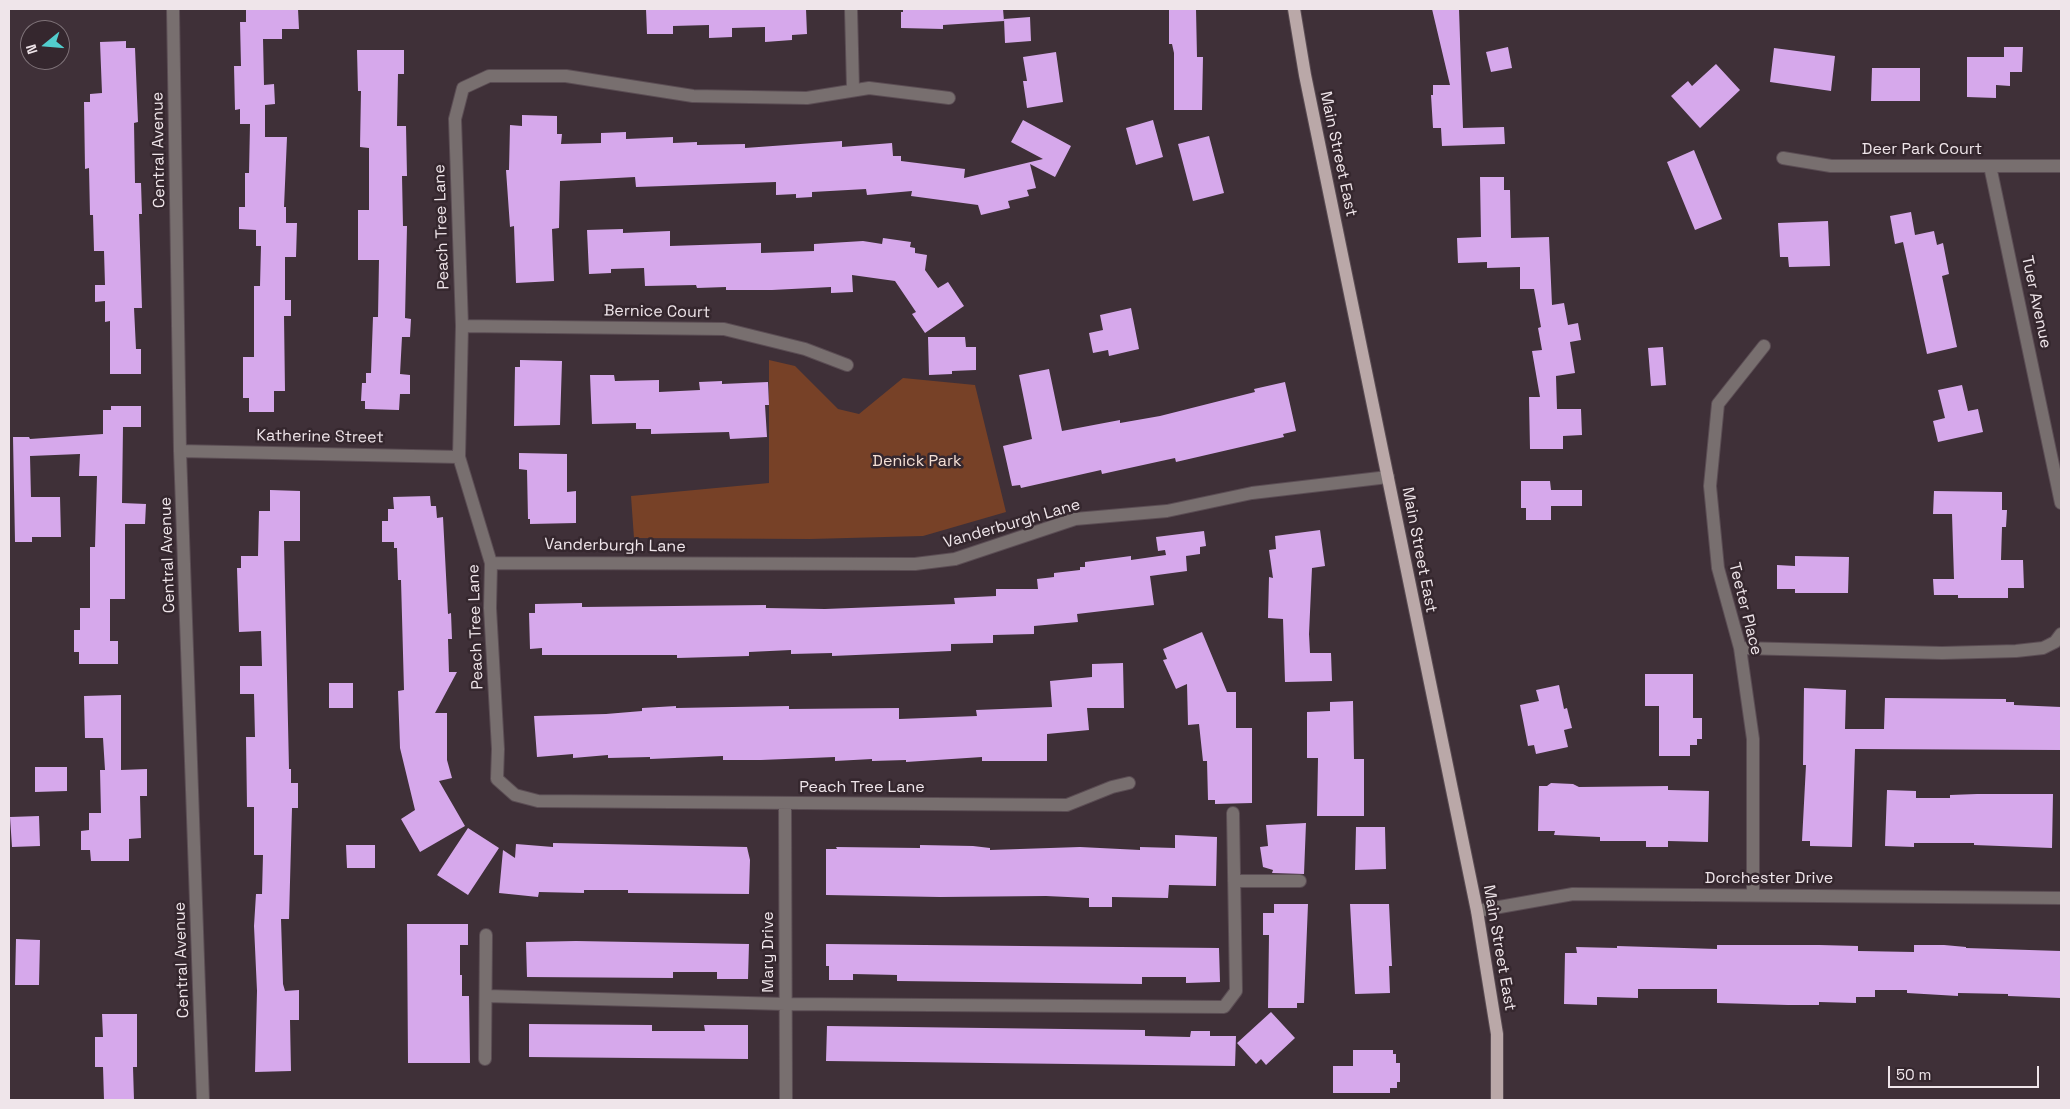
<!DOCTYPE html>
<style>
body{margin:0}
#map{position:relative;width:2070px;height:1109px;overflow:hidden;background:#3f3038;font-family:"Space Grotesk",sans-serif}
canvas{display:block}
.frame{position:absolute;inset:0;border:10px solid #efe5ea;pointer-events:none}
.north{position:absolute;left:20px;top:20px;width:50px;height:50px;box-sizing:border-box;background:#35272e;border:1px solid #7f7379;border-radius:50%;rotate:253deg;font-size:14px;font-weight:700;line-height:20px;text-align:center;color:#efe5ea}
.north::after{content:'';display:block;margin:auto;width:18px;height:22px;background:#52cdcd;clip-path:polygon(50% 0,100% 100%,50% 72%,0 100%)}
.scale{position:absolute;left:1888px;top:1066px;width:151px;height:22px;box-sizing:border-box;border:2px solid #efe5ea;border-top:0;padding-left:6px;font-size:15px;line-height:18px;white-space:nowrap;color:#efe5ea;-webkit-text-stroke:4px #35272e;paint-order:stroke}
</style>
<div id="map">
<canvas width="2070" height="1109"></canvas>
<div class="frame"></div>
<div class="north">N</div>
<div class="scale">50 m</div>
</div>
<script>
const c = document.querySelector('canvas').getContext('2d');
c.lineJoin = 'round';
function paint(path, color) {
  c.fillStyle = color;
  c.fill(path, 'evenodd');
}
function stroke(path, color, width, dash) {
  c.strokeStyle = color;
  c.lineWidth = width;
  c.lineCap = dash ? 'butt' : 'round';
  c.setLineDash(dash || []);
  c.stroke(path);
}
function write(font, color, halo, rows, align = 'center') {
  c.font = font + ' "Space Grotesk",sans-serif';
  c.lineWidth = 5;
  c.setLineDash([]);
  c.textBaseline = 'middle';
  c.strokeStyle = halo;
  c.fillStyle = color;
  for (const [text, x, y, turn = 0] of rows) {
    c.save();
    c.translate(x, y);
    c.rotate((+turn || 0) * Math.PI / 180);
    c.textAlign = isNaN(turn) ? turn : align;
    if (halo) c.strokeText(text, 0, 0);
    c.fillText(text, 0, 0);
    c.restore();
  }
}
paint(new Path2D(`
 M769 360 795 366 838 409 859 414 903 378 975 385 1006 512 923 536 810 539 634 538 631 496 769 483Z`), '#774127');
paint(new Path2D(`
 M246 9H298L299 29H282V39H263L264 85 274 84 275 104 265 105V137H287L284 207H286V223H297L296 257H285V300H291V316H284L285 391H274V412H249V398H243V357H254V286H260L261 246H256V230L239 229V207H245V173H249L250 124H240V109L235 110 234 66H241L240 22H246Z
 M646 9H806L807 34 792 35V40L765 42V27L732 28V37L709 38V25L673 26V34H647Z
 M903 9H1003L1004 21 943 25V29L901 28V12H903Z
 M1169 9H1196L1197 57H1203L1202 110H1174V53L1172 44H1169Z
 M1432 9H1459L1463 128 1504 127 1505 144 1442 146 1441 128H1433L1431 95H1433V85H1450Z
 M1030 17 1031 41 1005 43 1004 19Z
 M126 41V48H135L138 122 134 123 135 183H141L142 214H139L142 308H134L136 349H141V374H110V321L105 322V301L95 302V285H105L104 251H94L93 215H90L89 168 85 169 84 102H90V94L102 93 100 42Z
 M1508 47 1512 68 1491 72 1486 52Z
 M2004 47H2023L2022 72H2010V86L1996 85V98L1967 97V57H2004Z
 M1774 48 1835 56 1831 91 1770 82Z
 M357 50H404V74H398L397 126H406L407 176H402L403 226H407L405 318 411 319 410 337H402L400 374 410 375V394H400L399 410 365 409V401H361L362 383H366V373H371L373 317H378L379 260H358V210H369V148L360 147 361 91H358Z
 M1056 52 1063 102 1027 108 1023 81H1027L1023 57Z
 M1716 64 1740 90 1700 128 1671 96 1688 81 1692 86Z
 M1872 68H1920V101H1871Z
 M522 115 557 116V134H562L561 144 601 143V133L626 132V139L673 137V143L697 142V145L745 144V148L842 141V147L892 143 893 156H901V161L965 169 964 178 1043 159 1011 142 1023 120 1071 146 1055 177 1030 164 1036 188 1027 190 1029 196 1008 201 1010 208 981 215 978 205 911 196 912 191 867 195 866 189 812 192V197L796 198V194L776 195V182L636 187 635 177 560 181 559 228 552 229 554 281 516 283 514 226 510 227 506 170H509L510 125 522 126Z
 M1153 120 1163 157 1136 165 1126 128Z
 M1209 136 1224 193 1193 201 1178 144Z
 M1694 150 1722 219 1695 230 1667 162Z
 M1480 177H1504V190H1510L1511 238 1549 237 1552 305 1564 303 1568 325 1578 323 1581 340 1570 342 1575 373 1556 376 1557 409H1581L1582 435 1563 436V449H1530L1529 397H1540L1532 351 1542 350 1538 328 1541 327 1534 289H1520V267L1487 268V262L1458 263 1457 238 1481 237Z
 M1911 212 1915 235 1934 231 1937 245 1943 243 1949 274 1942 276 1957 347 1927 354 1903 242 1895 244 1890 216Z
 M1828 221 1830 266 1789 267 1788 257H1780L1778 223Z
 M623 229V233L670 231V246L761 243V253L814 251V244L863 241 882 244 883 238 911 242 910 247 915 248V253L927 255 925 270 938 288 948 282 964 306 925 333 912 314 916 312 895 281 852 275 853 292 831 293V287L772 290H726V287L697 288 696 285 645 286 644 268 611 269V273L589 274 587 230Z
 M1131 308 1139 349 1109 356 1108 350 1093 353 1089 333 1103 330 1100 315Z
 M928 337H965L966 347H976V370L952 371V374L929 375Z
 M1663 347 1666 385 1651 386 1648 348Z
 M520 360 562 361 560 425 514 426 515 367H520Z
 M1049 369 1062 431 1120 420V423L1160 416 1255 392 1254 389 1285 382 1296 431 1283 434 1284 437 1176 462 1175 458 1102 474 1101 470 1021 488 1020 485 1012 486 1003 446 1032 439 1019 375Z
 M590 375H614L615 381 659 380V392L700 390 699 382 722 381V384L768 382 769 405H765L767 437 730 439 729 432 651 434V429H636V423L592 424Z
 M1962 385 1968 411 1978 409 1983 432 1938 442 1933 421 1945 418 1938 390Z
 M111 406H141V427H123L122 503 146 504 145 524H125V599H110V641H118V664H79V652H74V630H80V608H90V547H95L97 476H79L80 454 30 456 31 497H60L61 537H32V542H15L13 437H29L30 439 103 434V410H111Z
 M519 453 567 454V492L576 491V523L530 524V519H528L527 470 519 469Z
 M1521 481H1550L1551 490H1582V506H1551V520H1526V508H1521Z
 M270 490 300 491V541H284L289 769H291V783H298V808H292L289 919H281L283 984 285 991 299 990V1020H290L291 1071 255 1072 257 991 254 926 256 894H262L263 855H254V807H247L246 737H255L254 694H240V666H262L261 631 239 632 237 568H241V556H258L259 511H270Z
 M1934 491 2002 492V510H2007L2006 527H2002L2001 560H2023L2024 588H2008V598H1958V595H1934L1933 579H1954L1952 514H1933Z
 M430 496 431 506H436L437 518 443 517 448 614 451 613 452 639H448L449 672H457L435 713H447V760L452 778 439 781 465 826 420 852 401 819 415 810 400 748 398 691 404 690 401 580H398L397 548H394V542H382V521H388V509H394L393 497Z
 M1320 530 1325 566 1312 568 1309 634 1310 653H1331L1332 681 1285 682 1283 619 1268 618 1269 577 1273 578 1269 550 1276 549 1275 536Z
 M1204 531 1206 546 1200 547V554L1186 556 1187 571 1150 576 1154 605 1077 614 1078 622 1034 626V634L993 635V643L951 644V651L832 656V653L791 654V650L749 652V656L677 658V655H542V648L530 649 529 613H535V604L582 603V607L766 605V608L825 609 955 604 954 598 996 596V589H1038L1037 579 1054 577V573L1080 570V567H1085V562L1131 556V560L1166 555 1165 550 1158 551 1156 537Z
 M1795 556 1849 557 1848 593H1795V589H1777V565L1795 566Z
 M1202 632 1227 692H1236V728H1252V803L1215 804V800H1208L1207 761H1203L1199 724 1188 725 1187 684 1176 689 1163 660 1167 659 1163 649Z
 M1123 663 1124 708H1087L1089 730 1047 734V761H982V757L906 762V760L872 761V759L835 761V757L761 760H723V756L650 759V757L608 758V755L573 758V754L537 757 534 716 606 714 642 711V708L676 706V708L789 706V709L899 708V719L977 716 976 710 1052 707 1050 681 1092 677V664Z
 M1645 674H1693V718H1702V739H1697V745H1690V756H1659V706H1645Z
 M329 683H353V708H329Z
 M1559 685 1564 709 1567 708 1572 728 1564 730 1568 747 1536 754 1534 745 1528 746 1520 705 1539 701 1536 690Z
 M1804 688 1846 690 1845 729H1884L1885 698 2006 699V702H2014V705L2061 707V750L1855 749 1852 847 1810 846V841H1802L1806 765H1803Z
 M121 695V770L147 769V796H140L141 838 129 839V861H91L90 850H81V831L89 830V813H101L100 770H105L103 738H85L84 696Z
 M1353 701 1354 759H1364V816H1317L1318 758H1307V712L1330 711V702Z
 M35 767H67V791L35 792Z
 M1551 783 1573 784 1579 787 1668 786V790L1709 791 1708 842 1668 841V847H1646V841H1600V837L1554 835 1555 831H1538L1539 786H1547Z
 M1887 790 1916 791V798H1950V795L1977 794H2053L2052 848 1974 845V843H1914V847L1885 846Z
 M39 816 40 846 12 847 10 817Z
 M1306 823 1304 874 1272 873 1273 870 1263 867 1260 847 1268 846 1266 825Z
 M1356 827H1385L1386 869 1355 870Z
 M468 828 499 848 468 895 437 875Z
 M1175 835 1217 837 1216 886 1169 885 1168 898 1112 897V907H1089V898L1046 896 940 897 826 895V849H837L836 847 920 848V845L973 846 990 848V850L1080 847 1140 850V847L1175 848Z
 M553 843 747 847 750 860 749 894 628 893V890H584V893L539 892 538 897 499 893 503 850 515 858 516 844 553 847Z
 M346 845H375V868H347Z
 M1274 904H1308L1304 1003H1297V1008H1268L1269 935H1263V913H1274Z
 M1350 904H1389L1392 966H1389L1390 993 1355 994Z
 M407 924H468V945H460V975H462V996H469L470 1063H408Z
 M16 939 40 940 39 985H15Z
 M576 941 749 944 748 979H717V972H673V978L527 977 526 942Z
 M826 944 1219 948 1220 982 1186 983V977H1142V984L897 981V975L853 974V980H829V966H826Z
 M1717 945H1819L1858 946V951L1914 952V945H1944L1966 947V948L2061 951V998L2008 996V994L1958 993V996L1907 993V990H1875V997H1856V1003L1819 1002V1005H1788L1717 1003V989H1638V998L1597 997V1005L1564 1004 1565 953H1577L1576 947 1617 948V946L1717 949Z
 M1271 1012 1295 1038 1266 1065 1261 1059 1256 1064 1237 1043Z
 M102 1014H137V1067H133L134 1100H104L103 1067H95V1037H103Z
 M529 1024 652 1025V1031H705L704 1025H748V1059L529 1057Z
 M827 1026 1145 1030V1036L1190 1037 1191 1031H1210V1036H1236L1235 1066 826 1061Z
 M1353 1050H1393V1054H1396V1063H1400V1082H1397V1088H1390V1093H1333V1066H1353Z`), '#d6a8eb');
const minor = new Path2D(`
 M173 9 180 451 203 1100
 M851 9 853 89
 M949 98 869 88 807 98 693 96 566 76H489L463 88 455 119 462 326 459 457 491 563 490 608 498 749 497 779 515 795 538 801 1067 805 1112 787 1129 783
 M1783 158 1831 166H2061
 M1990 166 2061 503
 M462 326 724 329 805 349 847 365
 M180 451 459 457
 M491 563 915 564 955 559 1075 519 1167 511 1252 493 1388 477
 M1740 648 1942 653 2016 651 2043 648 2055 642 2061 634
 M785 804 786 1100
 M1234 881H1300
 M1753 895V739L1740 648 1718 568 1710 486 1718 404 1764 346
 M1477 911 1573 894 2061 898
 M486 996 785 1004 1224 1007 1236 991 1233 813
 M485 1059 486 935`);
const major = new Path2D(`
 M1294 9 1305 75 1477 911 1497 1034V1100`);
stroke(minor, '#5b4d54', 14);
stroke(major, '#5b4d54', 14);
stroke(minor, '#786f6f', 12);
stroke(major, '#baa8a8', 12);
write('16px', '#efe5ea', '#35272e', [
 ["Central Avenue",159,150,-91],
 ["Deer Park Court",1922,150],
 ["Main Street East",1338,154,78],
 ["Peach Tree Lane",442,227,-92],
 ["Tuer Avenue",2036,302,78],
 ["Bernice Court",657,312,1],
 ["Katherine Street",320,437,1],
 ["Vanderburgh Lane",1012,524,-16],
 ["Vanderburgh Lane",615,546,1],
 ["Main Street East",1419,550,79],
 ["Central Avenue",168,555,-92],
 ["Teeter Place",1745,609,76],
 ["Peach Tree Lane",476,627,-92],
 ["Peach Tree Lane",862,788],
 ["Dorchester Drive",1769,879],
 ["Main Street East",1499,948,80],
 ["Mary Drive",769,952,-90],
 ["Central Avenue",182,960,-92]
]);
write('16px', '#f4dfd5', '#35272e', [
 ["Denick Park",917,462]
]);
</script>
